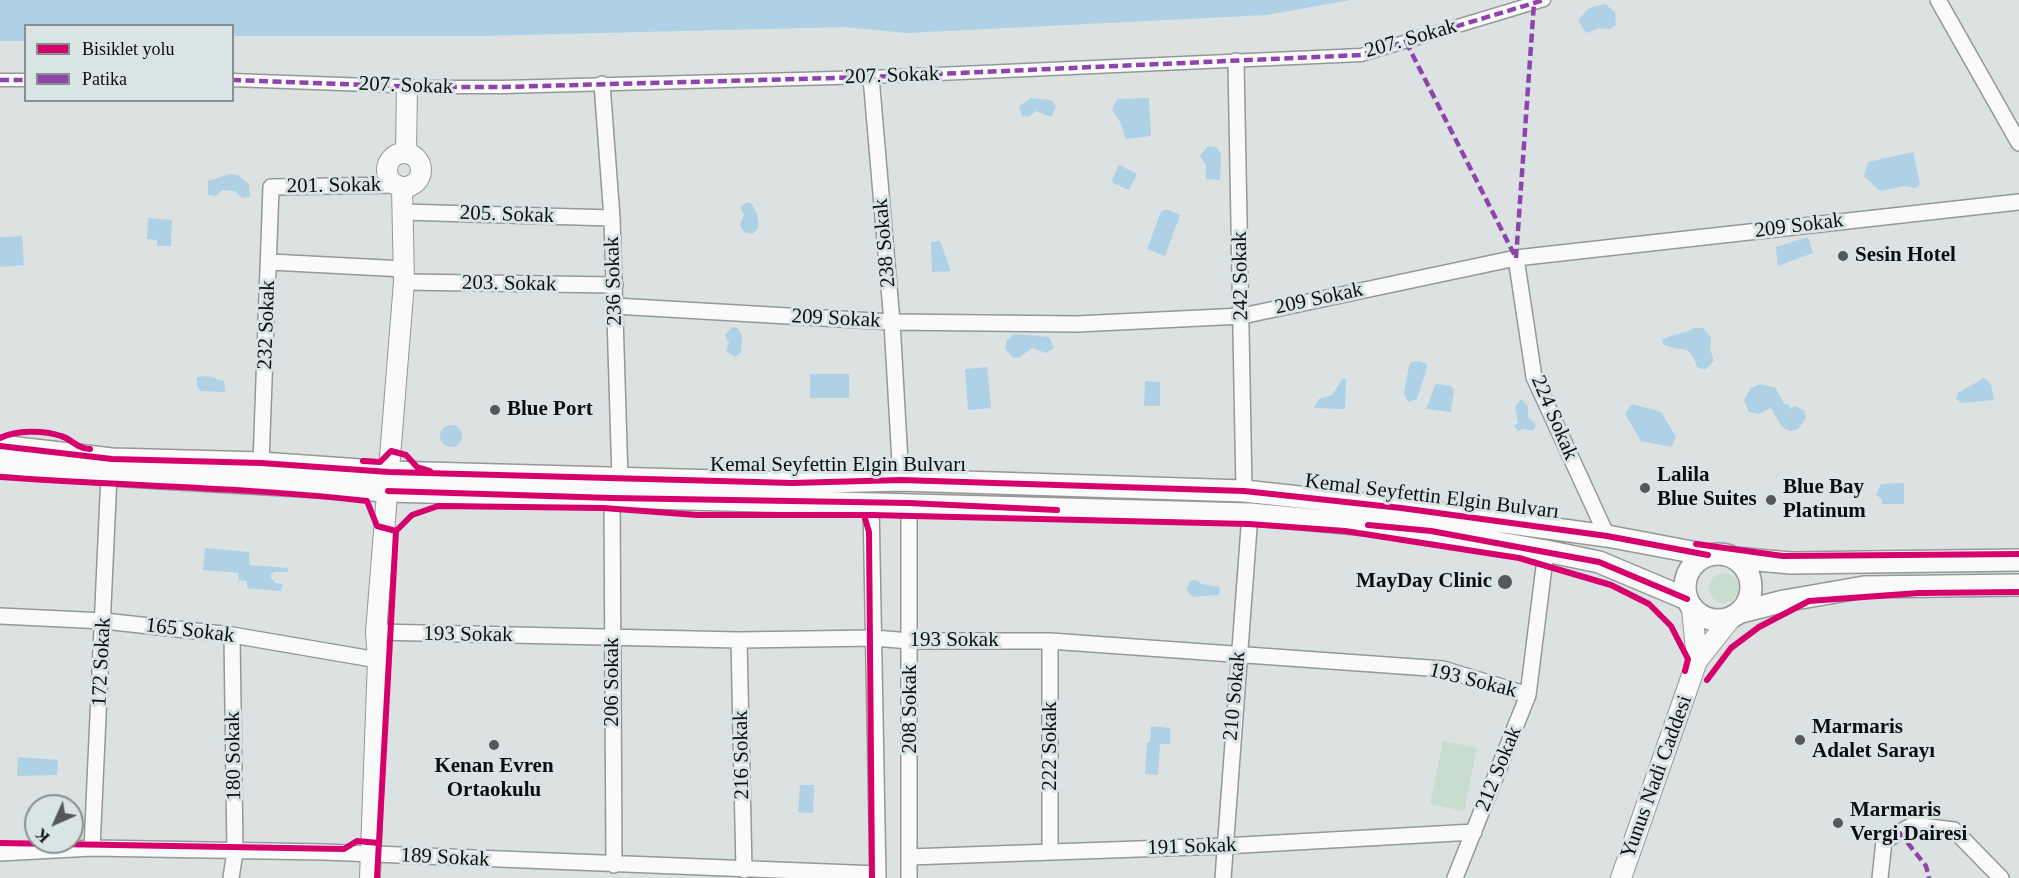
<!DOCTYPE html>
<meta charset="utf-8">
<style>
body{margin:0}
#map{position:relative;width:2019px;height:878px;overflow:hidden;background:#dce1e1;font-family:"Times New Roman",serif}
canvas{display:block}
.legend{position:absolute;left:24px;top:24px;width:210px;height:78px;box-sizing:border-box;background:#d9e4e4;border:2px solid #878f8f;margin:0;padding:8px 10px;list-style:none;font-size:18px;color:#0b0f0f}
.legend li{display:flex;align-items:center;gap:12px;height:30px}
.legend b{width:30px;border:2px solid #878f8f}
.north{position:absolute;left:24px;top:794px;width:60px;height:60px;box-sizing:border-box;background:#d9e4e4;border:2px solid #878f8f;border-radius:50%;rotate:225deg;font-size:16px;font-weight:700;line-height:24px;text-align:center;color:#0b0f0f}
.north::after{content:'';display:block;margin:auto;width:21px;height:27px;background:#545858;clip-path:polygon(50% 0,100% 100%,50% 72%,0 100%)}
</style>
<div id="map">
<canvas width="2019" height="878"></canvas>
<ul class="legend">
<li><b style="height:8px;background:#d6006c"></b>Bisiklet yolu</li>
<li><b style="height:8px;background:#8e44ad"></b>Patika</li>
</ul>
<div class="north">K</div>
</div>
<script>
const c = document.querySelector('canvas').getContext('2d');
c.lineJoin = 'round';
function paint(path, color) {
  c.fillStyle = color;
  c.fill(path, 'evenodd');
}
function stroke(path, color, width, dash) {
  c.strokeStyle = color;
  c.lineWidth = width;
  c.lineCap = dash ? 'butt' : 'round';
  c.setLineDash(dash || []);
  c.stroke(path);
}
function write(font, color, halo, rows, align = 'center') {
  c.font = font + ' "Times New Roman",serif';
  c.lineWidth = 6;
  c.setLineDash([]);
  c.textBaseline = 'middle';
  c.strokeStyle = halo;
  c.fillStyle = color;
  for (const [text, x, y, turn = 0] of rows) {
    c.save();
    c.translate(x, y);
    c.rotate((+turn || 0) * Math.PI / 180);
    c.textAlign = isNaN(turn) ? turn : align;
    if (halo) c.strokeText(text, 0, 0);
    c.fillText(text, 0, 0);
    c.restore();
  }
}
paint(new Path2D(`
 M1709 588a15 15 0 1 1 30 0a15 15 0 1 1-30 0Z
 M1443 741 1477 748 1464 811 1430 804Z`), '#c6ddd0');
paint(new Path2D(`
 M0 0H1351L1266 15 906 33 845 27 479 36H233L232 26H26L25 41H0Z
 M1605 4 1615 12 1616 25 1610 29 1600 28 1586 33 1578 20 1589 8Z
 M1031 98 1051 100 1056 106 1051 117 1036 111 1028 117 1022 116 1019 106Z
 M1149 98 1151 136 1126 139 1120 122 1112 110 1117 99Z
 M1208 146 1216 147 1221 154 1220 180 1206 179V165L1200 156Z
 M1913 152 1920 184 1916 188 1904 186 1880 191 1864 176 1868 162Z
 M1119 165 1137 174 1129 190 1111 182Z
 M229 174 238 175 249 184 250 197 242 198 235 191 222 190 216 196 208 195V181Z
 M748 202 752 204 757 214 759 227 753 234 744 232 740 225 744 215 740 207Z
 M1166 209 1180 215 1165 256 1147 249 1161 212Z
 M148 218 172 220 171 246H157V240L147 239Z
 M22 236 24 265 0 267V237Z
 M1808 237 1813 253 1778 266 1776 247Z
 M940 241 951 271 932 272 931 242Z
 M732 327 738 328 742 336 741 352 735 357 726 351 729 343 725 335Z
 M1694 328H1703L1711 337 1710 349 1714 361 1705 370 1697 367C1689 341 1682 354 1663 344L1662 340C1673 333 1684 335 1694 328Z
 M1014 334 1049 337 1054 348 1046 353 1032 348 1020 357 1013 358 1005 348 1007 340Z
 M1419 361 1427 364V368L1417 399 1408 402 1404 393 1409 366 1411 362Z
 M987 367 991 408 968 410 965 369Z
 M810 374H849V398H810Z
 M207 376 224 381 225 392 200 391 197 386V377Z
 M1984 378 1991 384 1994 400 1962 403 1956 399 1958 393Z
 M1342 379H1346L1345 409 1314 408 1319 399 1332 395Z
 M1145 381 1160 382V406H1144Z
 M1438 384 1451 386 1454 390 1451 412 1426 409 1435 385Z
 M1760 384 1776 388 1784 404 1790 405 1788 409 1795 406 1804 411 1806 418 1798 429 1790 431 1782 427 1771 408 1759 414 1749 412 1744 400 1751 388Z
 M1521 399 1528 406V417L1536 425 1533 431 1523 429 1518 431 1514 426 1518 423 1515 407Z
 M1632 404 1661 412 1676 437 1671 447 1641 441 1625 414Z
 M440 436a11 11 0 1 1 22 0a11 11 0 1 1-22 0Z
 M1904 483V504H1882V499L1876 495 1881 484Z
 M205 548 249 552 250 565 288 568V572H274L270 576 275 583 283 584 281 591 247 588V581L239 580 238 573 203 570Z
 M1195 580 1202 584 1220 587 1219 595 1193 597 1186 589 1191 581Z
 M1151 726 1170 728V744H1160L1158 775 1145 774 1147 742H1150Z
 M18 757 58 760 57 775 17 776Z
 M800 785H814L813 813 798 812Z`), '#aed1e6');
const pedestrian = new Path2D(`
 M0 80H26
 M232 80 424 87H503L871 77 1361 55 1544 0`);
const minor = new Path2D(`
 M1938 0 2019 143
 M1236 61 1244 491
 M871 77 892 322 901 480
 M602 84 612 218 620 479
 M402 212 612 218
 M1516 258 1534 377 1607 536
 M270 262 404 269
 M404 282 615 285
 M615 306 892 322 1077 324 1242 316 1516 258 2019 202
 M261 463 271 187 397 185
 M612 498 614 865
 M871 503 878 878
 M909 503V878
 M0 616 104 621 232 635 378 660
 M376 632 739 640 874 638 910 641H1050L1443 669 1528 695
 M739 640 744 870
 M1050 641V852
 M92 848 109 475
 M0 853 92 848 324 852 878 874
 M909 857 1224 846 1474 832
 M231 878 235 852 232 635
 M1223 878 1250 514
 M1455 878 1528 695 1546 551
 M1880 878 1884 841 1913 825 1954 830 2001 878`);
const tertiary = new Path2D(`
 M406 153 407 87
 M387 170a17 17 0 1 1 34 0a17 17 0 1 1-34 0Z
 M1692 608 1697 661
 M370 878 378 660 376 632 404 282 402 187
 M1621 878 1697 661 1731 618`);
const secondary = new Path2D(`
 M0 446 112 459 261 463 389 472 792 483 901 480 1244 491 1401 508 1607 536 1708 555
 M0 463 109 475 388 491 1250 514 1431 531 1546 551 1599 562 1687 599
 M1685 587a33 33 0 1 1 66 0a33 33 0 1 1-66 0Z
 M1735 558 1791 563 2019 560
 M1741 612 1784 601 1864 587 2019 585`);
stroke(pedestrian, '#949899', 15);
stroke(minor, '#949899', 18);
stroke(tertiary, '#949899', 22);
stroke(secondary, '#949899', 24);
stroke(pedestrian, '#fafafa', 12);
stroke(minor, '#fafafa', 15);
stroke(tertiary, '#fafafa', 20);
stroke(secondary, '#fafafa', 21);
stroke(new Path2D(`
 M1406 42 1516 258
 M0 80H26
 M232 80 424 87H503L871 77 1361 55 1544 0
 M1516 258 1534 3
 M1899 832 1926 866 1929 878`), '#8e44ad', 4.5, [9, 4.5]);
stroke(new Path2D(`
 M0 438C16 430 43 430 61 436 72 439 77 449 90 449
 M0 446 112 459 261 463 389 472 792 483 901 480 1244 491 1401 508 1607 536 1708 555
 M363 461 380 462 391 451 406 455 417 467 430 471
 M0 477C122 486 245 487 367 501L377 526 396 531 412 515 438 506 603 508 697 515H871L1249 524 1345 531 1519 558 1611 585 1649 604 1671 626 1688 659 1685 671
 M388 491 612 498 909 503 1057 510
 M864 515 869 532 872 878
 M1368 525 1431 531 1599 562 1687 599
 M1696 544 1783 556 2019 554
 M1707 680 1731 648 1759 627 1809 601 1919 593 2019 592
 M0 843 344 849 357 841 379 843
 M377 878 396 531`), '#d6006c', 6);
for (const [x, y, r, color] of [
 [1843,256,6,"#545858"],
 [495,410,6,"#545858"],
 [1645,488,6,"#545858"],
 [1771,500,6,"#545858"],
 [1505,582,8,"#545858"],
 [1800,740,6,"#545858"],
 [494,745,6,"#545858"],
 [1838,823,6,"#545858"]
]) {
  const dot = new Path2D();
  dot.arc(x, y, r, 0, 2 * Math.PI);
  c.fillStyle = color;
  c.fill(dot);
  stroke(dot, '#d9e4e4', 2);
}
write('21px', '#0b0f0f', '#d9e4e4', [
 ["207. Sokak",1411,39,-16],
 ["207. Sokak",892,76,-2],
 ["207. Sokak",406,86,2],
 ["201. Sokak",334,186,-1],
 ["205. Sokak",507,215,2],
 ["209 Sokak",1799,226,-7],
 ["238 Sokak",885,243,-95],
 ["242 Sokak",1241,276,-91],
 ["236 Sokak",614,281,-92],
 ["203. Sokak",509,284,1],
 ["209 Sokak",1319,299,-12],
 ["209 Sokak",836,319,3],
 ["232 Sokak",267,325,-88],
 ["224 Sokak",1554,418,67],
 ["Kemal Seyfettin Elgin Bulvarı",838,465],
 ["Kemal Seyfettin Elgin Bulvarı",1432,497,7],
 ["165 Sokak",190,631,7],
 ["193 Sokak",468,635,1],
 ["193 Sokak",954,640],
 ["172 Sokak",102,662,-87],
 ["193 Sokak",1473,681,14],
 ["206 Sokak",612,682,-90],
 ["210 Sokak",1235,696,-85],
 ["208 Sokak",910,709,-90],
 ["222 Sokak",1050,746,-90],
 ["216 Sokak",742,755,-91],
 ["180 Sokak",234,756,-91],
 ["212 Sokak",1499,769,-68],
 ["Yunus Nadi Caddesi",1657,777,-70],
 ["191 Sokak",1192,847,-2],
 ["189 Sokak",445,858,3]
]);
write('bold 21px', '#0b0f0f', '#d9e4e4', [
 ["Sesin Hotel",1855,256],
 ["Blue Port",507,410],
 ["Lalila",1657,476],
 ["Blue Suites",1657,500],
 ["Blue Bay",1783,488],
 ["Platinum",1783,512],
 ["MayDay Clinic",1492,582,"right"],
 ["Marmaris",1812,728],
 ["Adalet Sarayı",1812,752],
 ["Kenan Evren",494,767,"center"],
 ["Ortaokulu",494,791,"center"],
 ["Marmaris",1850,811],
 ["Vergi Dairesi",1850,835]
], 'left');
</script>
